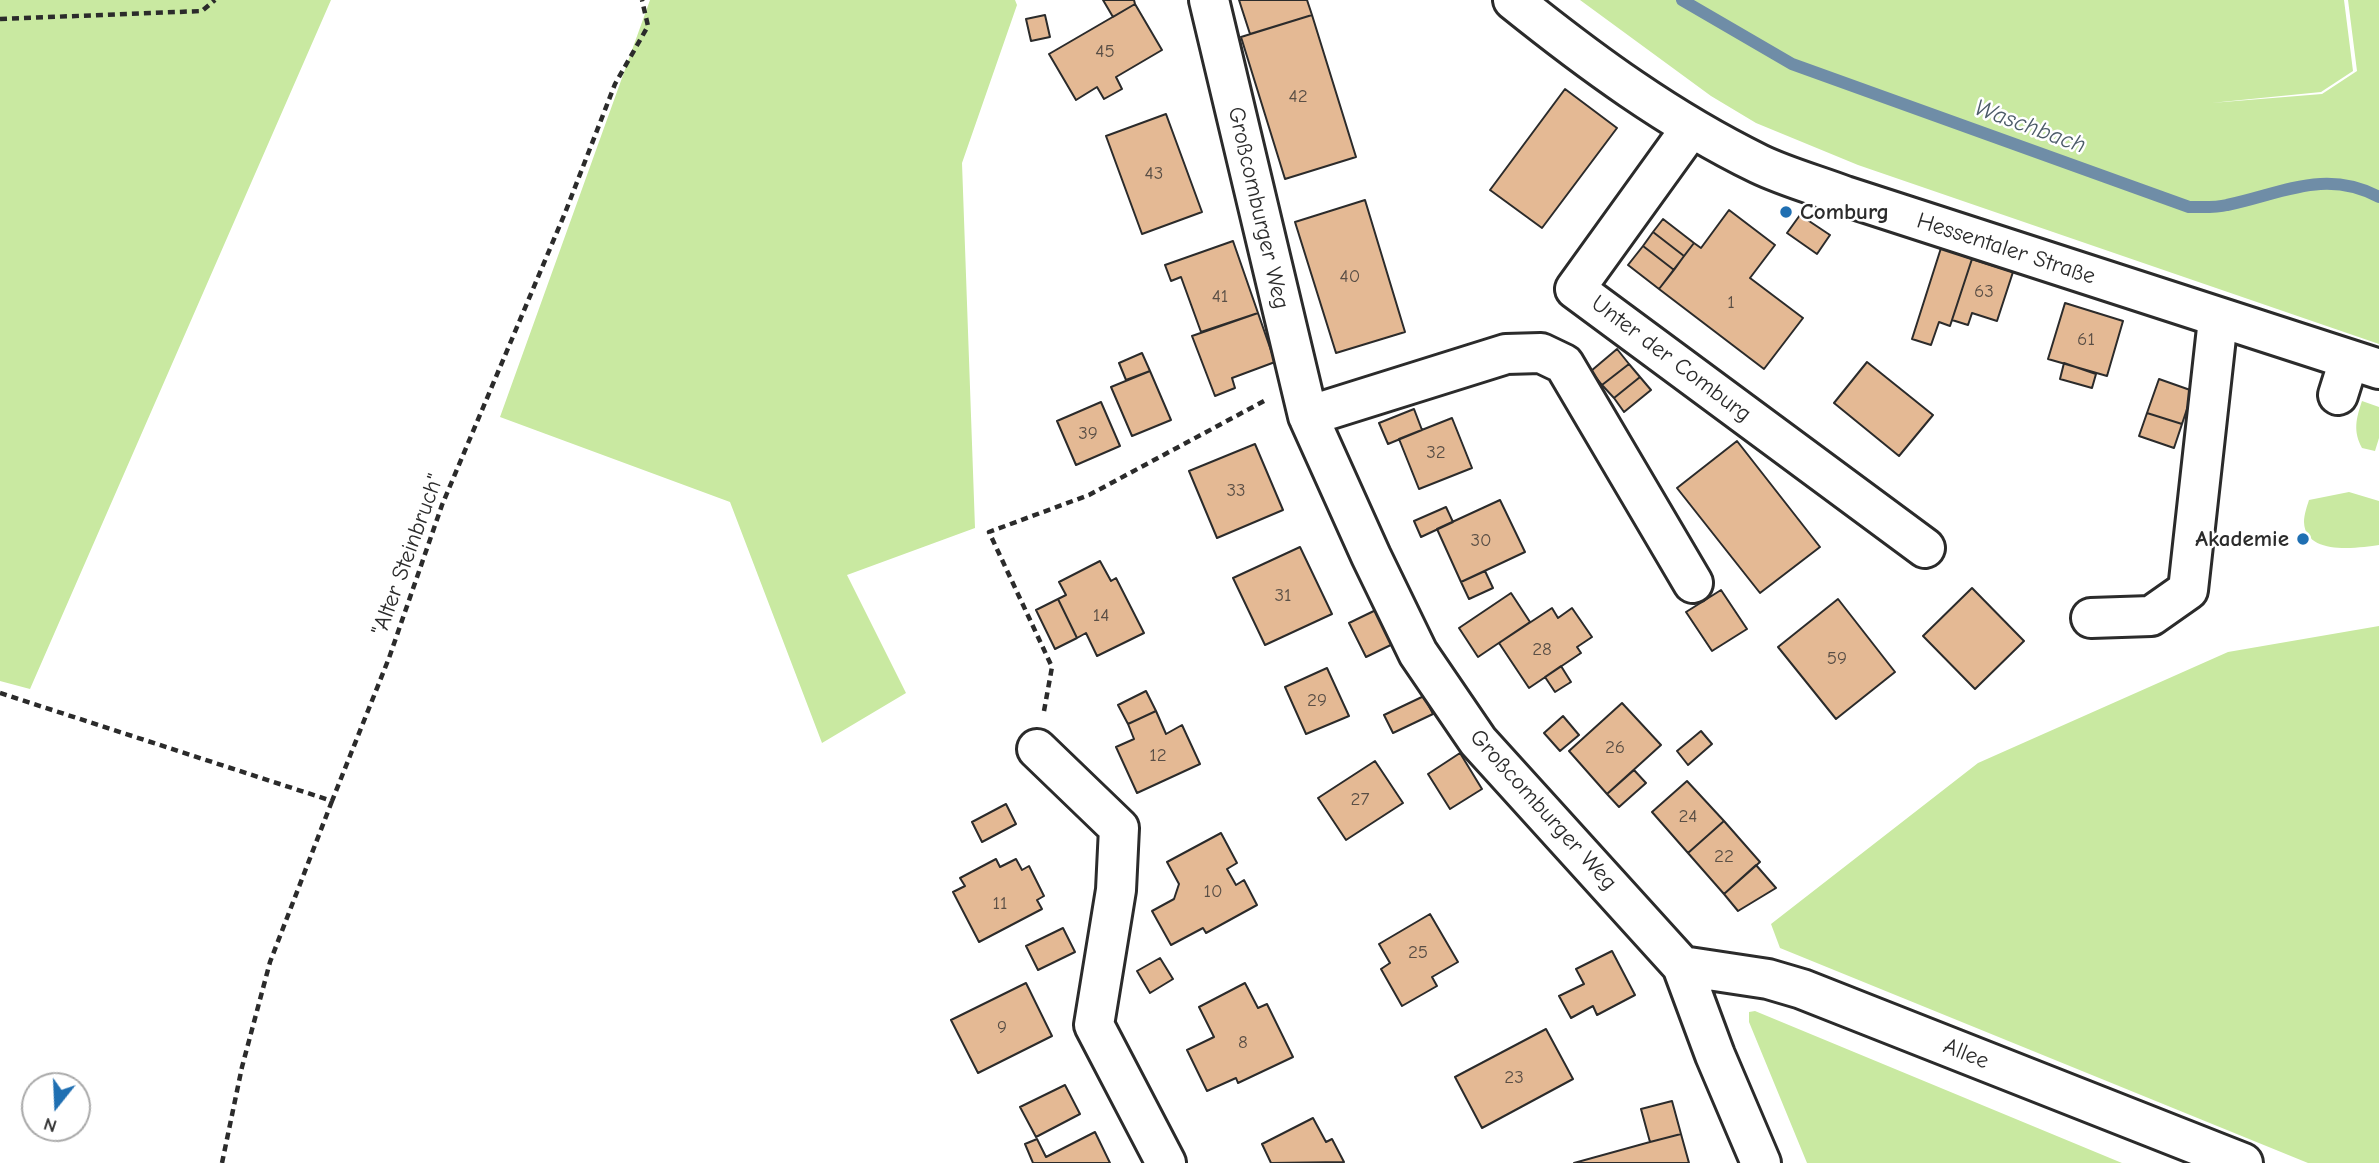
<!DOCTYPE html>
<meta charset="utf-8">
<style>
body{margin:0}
#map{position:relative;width:2379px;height:1163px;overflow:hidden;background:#fff;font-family:"Comic Neue",sans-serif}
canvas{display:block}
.north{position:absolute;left:21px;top:1072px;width:70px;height:70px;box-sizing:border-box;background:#fff;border:2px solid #aaa;border-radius:50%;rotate:198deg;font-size:19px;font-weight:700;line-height:28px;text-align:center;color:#2b2b2b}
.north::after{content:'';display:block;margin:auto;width:24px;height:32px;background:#1f6fb2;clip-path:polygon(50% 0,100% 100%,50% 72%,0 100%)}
</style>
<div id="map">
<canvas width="2379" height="1163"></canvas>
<div class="north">N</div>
</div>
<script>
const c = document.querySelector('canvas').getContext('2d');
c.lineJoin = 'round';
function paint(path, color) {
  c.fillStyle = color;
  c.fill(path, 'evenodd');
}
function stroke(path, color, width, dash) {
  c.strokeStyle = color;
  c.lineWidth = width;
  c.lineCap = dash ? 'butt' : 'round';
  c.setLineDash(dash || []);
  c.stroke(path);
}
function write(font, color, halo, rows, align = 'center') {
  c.font = font + ' "Comic Neue",sans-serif';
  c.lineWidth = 5;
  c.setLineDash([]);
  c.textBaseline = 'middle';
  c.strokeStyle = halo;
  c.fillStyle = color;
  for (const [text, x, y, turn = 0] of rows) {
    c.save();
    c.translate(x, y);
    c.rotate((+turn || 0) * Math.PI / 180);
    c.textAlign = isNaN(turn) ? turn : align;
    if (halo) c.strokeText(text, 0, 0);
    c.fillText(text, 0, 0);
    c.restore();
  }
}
paint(new Path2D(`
 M0 0H331L30 689 0 681Z
 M650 0H1015L1017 5 962 163 975 528 847 575 906 693 822 743 730 502 500 417Z
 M1580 0H2344L2353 71 2321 92 2211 103 2322 94 2357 71 2348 0H2379V344L1858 165 1756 123 1711 96Z
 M2362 401 2379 407V438L2375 451 2362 448C2353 431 2356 419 2362 401Z
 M2349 492 2379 501V545C2358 548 2305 556 2304 522 2304 515 2307 506 2309 500Z
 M2379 626V1163H2308L1780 948 1771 924 1978 763 2228 652Z
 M1755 1011 2122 1163H1807L1749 1022V1012Z`), '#c9e9a1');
stroke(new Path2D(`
 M1682 0 1792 64 2189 207C2201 207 2215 208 2227 205 2281 194 2325 168 2379 197`), '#6f8da7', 12);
const building = new Path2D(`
 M1103 0H1134L1135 4 1113 17Z
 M1239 0H1307L1312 15 1250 34Z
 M1135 4 1162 50 1116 77 1122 89 1104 99 1097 87 1076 100 1049 54Z
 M1045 15 1050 37 1031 41 1026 19Z
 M1312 15 1356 157 1285 179 1241 37Z
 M1565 89 1617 128 1542 228 1490 190Z
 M1166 114 1202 212 1142 234 1106 136Z
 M1365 200 1405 332 1336 353 1295 222Z
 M1729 210 1775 245 1750 278 1803 318 1764 369 1659 289 1694 243 1701 248Z
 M1800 215 1830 235 1817 254 1787 233Z
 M1663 219 1694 243 1684 256 1653 232Z
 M1653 232 1684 256 1674 270 1643 246Z
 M1233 241 1258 313 1201 332 1181 277 1171 281 1165 265Z
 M1643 246 1674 270 1659 289 1628 265Z
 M1941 248 1972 259 1950 326 1939 322 1931 345 1912 339Z
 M1972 259 2013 272 1997 321 1972 313 1968 325 1952 320Z
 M2065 303 2123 321 2107 376 2048 359Z
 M1258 313 1275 362 1232 378 1235 388 1215 396 1192 336Z
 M1617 349 1629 364 1602 385 1591 371Z
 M1142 353 1150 371 1126 380 1119 363Z
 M1867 362 1933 415 1899 456 1834 403Z
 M2064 363 2096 374 2092 388 2060 379Z
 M1629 364 1640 377 1614 398 1602 385Z
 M1150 371 1171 420 1132 436 1111 387Z
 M1640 377 1651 390 1624 412 1614 398Z
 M2159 379 2193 391 2182 424 2147 413Z
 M1101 402 1120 446 1076 465 1057 421Z
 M1414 409 1422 430 1388 444 1379 423Z
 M2147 413 2182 424 2174 448 2139 436Z
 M1452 418 1472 468 1419 489 1399 439Z
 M1737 441 1820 547 1760 593 1677 488Z
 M1255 444 1283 510 1217 538 1189 471Z
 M1500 500 1525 552 1461 582 1437 529Z
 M1446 507 1453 522 1421 537 1414 521Z
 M1300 547 1332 614 1265 645 1233 578Z
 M1100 561 1111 581 1116 578 1144 633 1097 656 1086 633 1077 638 1058 599 1066 595 1059 582Z
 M1485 571 1493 588 1469 599 1461 582Z
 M1972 588 2024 641 1975 689 1923 636Z
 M1721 590 1747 629 1712 651 1686 612Z
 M1511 593 1530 622 1478 657 1459 628Z
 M1058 599 1077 638 1055 649 1036 610Z
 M1838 599 1895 672 1836 719 1778 647Z
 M1380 608 1397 642 1366 657 1349 623Z
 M1552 608 1558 618 1572 608 1592 637 1577 647 1581 653 1529 688 1499 643Z
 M1561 666 1571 682 1555 692 1545 677Z
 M1327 668 1349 716 1306 734 1285 687Z
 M1146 691 1156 711 1128 724 1118 705Z
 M1424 696 1433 714 1393 733 1384 715Z
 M1622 703 1661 745 1607 794 1569 751Z
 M1156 711 1166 734 1182 725 1200 764 1137 793 1116 747 1134 739 1128 724Z
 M1563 716 1579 735 1560 751 1544 733Z
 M1701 731 1712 744 1688 765 1677 751Z
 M1460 753 1482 789 1450 809 1428 774Z
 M1375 761 1403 803 1346 840 1318 798Z
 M1634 770 1646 783 1619 807 1607 794Z
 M1687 781 1724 821 1688 853 1652 812Z
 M1006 804 1016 824 982 842 972 822Z
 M1724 821 1760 862 1724 894 1688 853Z
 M1221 833 1237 863 1227 869 1236 885 1244 880 1257 905 1206 933 1203 928 1171 945 1152 911 1174 899 1179 884 1167 862Z
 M996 859 1000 867 1016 859 1022 870 1029 866 1044 896 1037 900 1042 909 979 942 953 892 965 886 960 878Z
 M1756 865 1776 888 1738 911 1724 894Z
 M1430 914 1458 962 1432 977 1437 986 1402 1006 1381 969 1390 963 1379 944Z
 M1063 928 1075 952 1038 970 1026 946Z
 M1612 951 1635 995 1597 1015 1593 1006 1571 1018 1559 996 1584 984 1576 969Z
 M1160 958 1173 979 1150 993 1137 971Z
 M1026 983 1052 1036 978 1073 951 1020Z
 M1245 983 1258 1008 1267 1004 1293 1057 1238 1083 1236 1078 1207 1091 1187 1050 1214 1037 1199 1007Z
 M1546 1029 1573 1079 1482 1128 1455 1077Z
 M1065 1085 1080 1114 1036 1137 1020 1107Z
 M1672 1101 1681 1134 1650 1142 1641 1109Z
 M1313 1118 1326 1142 1332 1139 1344 1162 1271 1163 1262 1144Z
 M1095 1132 1110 1163H1033L1025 1144 1037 1139 1046 1157Z
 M1681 1134 1689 1163H1574L1650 1142Z`);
paint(building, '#e4b994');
stroke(building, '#2b2b2b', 2);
const minor = new Path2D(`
 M1209 0 1308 416 1371 556 1418 653 1478 741 1682 966 1715 1055 1761 1163
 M1691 128 1575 289 1925 548
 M2338 395 2349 360
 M1308 416 1506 354 1541 353 1564 364 1693 583
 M2091 618 2151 616 2188 590 2218 319
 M1037 749 1119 828 1116 890 1094 1025 1166 1163
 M1682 966 1768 979 1802 989 2243 1163`);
const major = new Path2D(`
 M1513 0C1590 62 1669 120 1759 164 1786 177 1816 185 1845 196L2379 369`);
stroke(minor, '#2b2b2b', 44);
stroke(major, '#2b2b2b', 44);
stroke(new Path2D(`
 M0 19 202 11 215 0
 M0 693 332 801 389 658 442 505 565 213 615 84 648 26 642 0
 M1044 711 1052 667 989 532 1089 495 1264 401
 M222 1163 242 1067 270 962 332 801`), '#2b2b2b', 4.5, [7, 5]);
stroke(minor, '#fff', 38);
stroke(major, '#fff', 38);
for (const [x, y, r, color] of [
 [1786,212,7,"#1f6fb2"],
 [2303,539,7,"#1f6fb2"]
]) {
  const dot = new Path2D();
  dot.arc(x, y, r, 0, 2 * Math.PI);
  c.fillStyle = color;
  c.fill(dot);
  stroke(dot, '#fff', 2.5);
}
write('19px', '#594e45', null, [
 ["45",1105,52],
 ["42",1298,97],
 ["43",1154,174],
 ["40",1350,277],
 ["63",1984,292],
 ["41",1220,297],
 ["1",1731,303],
 ["61",2086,340],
 ["39",1088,434],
 ["32",1436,453],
 ["33",1236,491],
 ["30",1481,541],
 ["31",1283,596],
 ["14",1101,616],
 ["28",1542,650],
 ["59",1837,659],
 ["29",1317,701],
 ["26",1615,748],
 ["12",1158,756],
 ["27",1360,800],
 ["24",1688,817],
 ["22",1724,857],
 ["10",1213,892],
 ["11",1000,904],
 ["25",1418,953],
 ["9",1002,1028],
 ["8",1243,1043],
 ["23",1514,1078]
]);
write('23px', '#2b2b2b', '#fff', [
 ["Großcomburger Weg",1258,208,77],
 ["Hessentaler Straße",2006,249,18],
 ["Unter der Comburg",1671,359,37],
 ["\"Alter Steinbruch\"",408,555,-70],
 ["Großcomburger Weg",1543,810,48],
 ["Allee",1966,1054,22]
]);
write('bold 23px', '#2b2b2b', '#fff', [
 ["Comburg",1800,212],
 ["Akademie",2289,539,"right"]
], 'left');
write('italic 24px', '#4d5c69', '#fff', [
 ["Waschbach",2030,127,20]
]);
</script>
